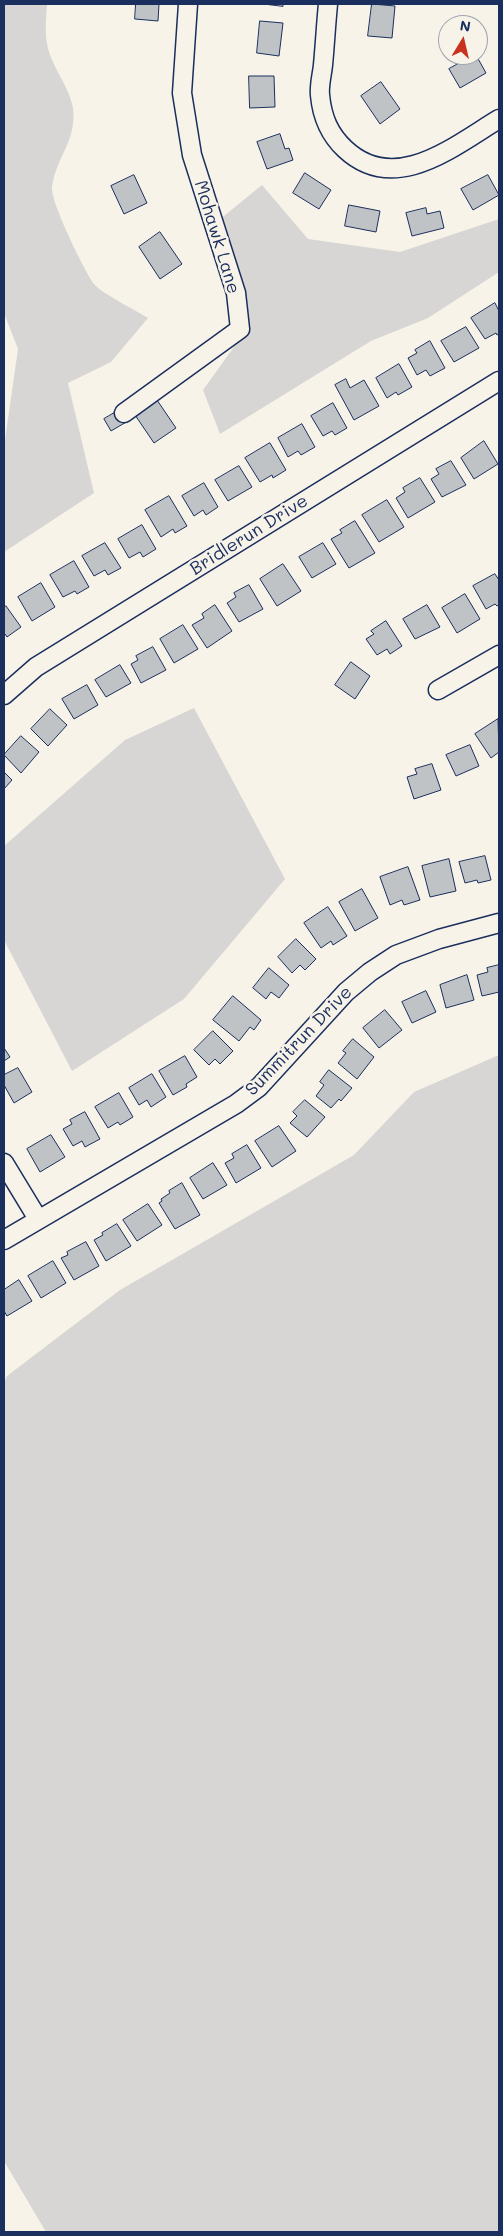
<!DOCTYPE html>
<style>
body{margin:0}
#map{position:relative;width:503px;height:2236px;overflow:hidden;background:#f7f3e8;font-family:Mali,sans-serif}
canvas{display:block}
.frame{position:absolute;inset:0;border:5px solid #1b2f5e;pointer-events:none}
.north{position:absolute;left:438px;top:15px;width:50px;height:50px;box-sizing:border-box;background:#f7f3e8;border:1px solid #9fa5b1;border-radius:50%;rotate:9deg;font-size:14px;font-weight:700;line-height:20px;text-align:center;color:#1b2f5e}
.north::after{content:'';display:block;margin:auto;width:18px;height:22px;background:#c8321e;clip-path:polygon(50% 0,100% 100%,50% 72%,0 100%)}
</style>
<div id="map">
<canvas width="503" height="2236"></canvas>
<div class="frame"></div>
<div class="north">N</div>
</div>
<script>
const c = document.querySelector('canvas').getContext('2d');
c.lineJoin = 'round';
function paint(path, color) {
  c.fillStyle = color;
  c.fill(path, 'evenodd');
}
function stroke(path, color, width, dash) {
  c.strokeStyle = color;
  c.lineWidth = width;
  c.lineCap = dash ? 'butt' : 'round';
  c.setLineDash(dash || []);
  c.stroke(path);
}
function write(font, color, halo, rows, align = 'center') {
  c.font = font + ' Mali,sans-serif';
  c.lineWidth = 5;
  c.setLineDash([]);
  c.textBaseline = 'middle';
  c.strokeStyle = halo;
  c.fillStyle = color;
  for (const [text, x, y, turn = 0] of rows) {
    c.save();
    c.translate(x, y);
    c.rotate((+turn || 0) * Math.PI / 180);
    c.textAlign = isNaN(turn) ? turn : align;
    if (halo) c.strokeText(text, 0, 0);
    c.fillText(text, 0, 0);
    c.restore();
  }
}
paint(new Path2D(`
 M4 4H47C46 21 44 36 49 52 55 71 70 89 73 108 77 141 56 157 52 187 50 201 85 272 94 284 101 293 137 311 148 318L111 362 68 383 94 493 4 552V447L18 349 4 313Z
 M262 185 308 239 400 252 499 219V272L428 318 371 341 220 434 203 390 249 326 219 220Z
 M194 708 285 879 184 999 72 1071 4 940V846L125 740Z
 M499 1055V2232H46L4 2161V1383L7 1376 120 1290 354 1155 414 1092Z`), '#d7d6d4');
const building = new Path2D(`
 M136 4H159L158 21 135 19Z
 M264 4H283V6Z
 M372 4 395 6 392 38 368 36Z
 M260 21 283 23 279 56 257 53Z
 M474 55H476L486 73 460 88 449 69Z
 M249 76H274L275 107 250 108Z
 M381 82 400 109 380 124 361 96Z
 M280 134 285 149 289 148 293 160 267 169 257 142Z
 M305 173 331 190 319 209 293 193Z
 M134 175 147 203 124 214 111 186Z
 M488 175 499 195 473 210 461 189Z
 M349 205 380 211 376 232 345 226Z
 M426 208 427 214 440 211 444 228 412 236 406 213Z
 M160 232 182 264 160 279 139 247Z
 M495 303 499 311V334L497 335 496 333 485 339 471 318Z
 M466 327 479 348 454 362 441 341Z
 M430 341 445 368 430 376 426 370 417 375 408 358 417 353 415 350Z
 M399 364 412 387 398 395 396 392 387 398 376 378Z
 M346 379 350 388 364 380 379 406 354 420 335 385Z
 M157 400 176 428 154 443 135 415Z
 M333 403 347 428 335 435 332 431 323 436 311 416Z
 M121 409 128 421 111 431 104 419Z
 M302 424 315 447 301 455 298 451 288 457 278 438Z
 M484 441 498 464 474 479 461 458Z
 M270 443 286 470 273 478 272 475 260 482 245 458Z
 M451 461 466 485 442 497 431 479 439 474 436 469Z
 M239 466 252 487 228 501 215 480Z
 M420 478 435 502 408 518 396 498 405 492 403 488Z
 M204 483 218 507 206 515 203 510 194 516 182 496Z
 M169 496 187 526 175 533 173 529 161 537 145 510Z
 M387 500 404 527 379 542 362 515Z
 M355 521 375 553 349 568 331 539 342 533 340 530Z
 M142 525 156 549 143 557 140 552 129 558 118 539Z
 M105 543 121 568 108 575 105 570 94 576 82 556Z
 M323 543 336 564 312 578 299 557Z
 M74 561 89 587 77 594 75 591 63 597 50 575Z
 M283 564 301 591 277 606 260 579Z
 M495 574 499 580V605L497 606 495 604 486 609 473 586Z
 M41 583 55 607 32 621 18 597Z
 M249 585 263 609 239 622 227 603 236 597 234 593Z
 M465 594 480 619 457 633 442 608Z
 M215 605 232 631 207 648 192 625 204 618 202 614Z
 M427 605 440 627 415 639 403 619Z
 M6 606 21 627 7 637 5 634 4 635V608Z
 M386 621 402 646 390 654 387 649 377 655 366 639 374 634 371 631Z
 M183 625 198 649 174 663 160 639Z
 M153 647 166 670 141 683 131 664 138 660 136 656Z
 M351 662 370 676 355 699 335 685Z
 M120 665 131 683 106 697 95 680Z
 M87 685 98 705 74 719 62 699Z
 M50 709 67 725 48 746 31 729Z
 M498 719 499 752 491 758 475 734Z
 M21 736 39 752 21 773 4 755Z
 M470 745 479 766 456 776 446 755Z
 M432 764 441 790 414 799 407 777 417 774 415 769Z
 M4 772 12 780 4 789Z
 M485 856 491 880 478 883 477 880 465 883 459 862Z
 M449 859 456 891 430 897 422 866Z
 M408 867 420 900 404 905 402 900 390 905 380 877Z
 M362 889 378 918 355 931 339 902Z
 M328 907 347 936 333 945 331 941 321 948 304 923Z
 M296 939 316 959 305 970 300 965 292 973 278 957Z
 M499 965V992L482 996 477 975 488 972 487 968Z
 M269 968 289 985 279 998 271 992 266 999 253 988Z
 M467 975 474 1000 446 1008 440 985Z
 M426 991 436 1012 412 1023 402 1002Z
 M233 996 261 1020 254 1030 250 1027 239 1041 213 1020Z
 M385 1010 402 1030 379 1048 363 1028Z
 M213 1031 233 1051 220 1064 215 1059 209 1065 194 1050Z
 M353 1039 374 1057 357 1079 338 1063 346 1053 343 1051Z
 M4 1048 10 1057 4 1061Z
 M185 1056 197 1077 186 1084 187 1087 173 1095 159 1071Z
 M18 1068 32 1092 14 1103 4 1085V1075Z
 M329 1070 352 1088 341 1101 339 1099 331 1108 316 1096 324 1085 320 1082Z
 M152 1074 166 1097 151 1107 147 1100 139 1105 129 1088Z
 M119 1093 133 1117 120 1125 118 1122 108 1128 95 1107Z
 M305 1100 325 1117 307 1137 290 1123 297 1116 293 1112Z
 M85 1112 100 1139 85 1147 82 1141 73 1146 63 1129 72 1124 70 1120Z
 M279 1126 296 1151 272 1167 255 1141Z
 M51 1135 65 1157 40 1172 27 1149Z
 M247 1145 261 1168 236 1183 225 1163 234 1158 232 1154Z
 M213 1163 227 1185 203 1199 190 1178Z
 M182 1183 200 1215 175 1229 159 1203 162 1201 161 1199 170 1193 169 1191Z
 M148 1204 162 1225 137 1241 123 1220Z
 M117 1224 131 1246 106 1261 94 1240 103 1235 102 1233Z
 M86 1242 99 1266 74 1280 61 1258 68 1255 67 1252Z
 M53 1261 66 1283 41 1298 28 1276Z
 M19 1280 32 1301 7 1316 4 1311V1290Z`);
paint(building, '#c0c3c5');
stroke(building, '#1b2f5e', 1);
const street = new Path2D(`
 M328 4C326 24 325 44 323 65 322 75 319 85 320 95 322 117 329 134 345 149 395 196 454 146 499 119
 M124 413 240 329 236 293 192 155 182 93 188 4
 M438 690 499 655
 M4 695 36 667 499 381
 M4 1163 38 1219
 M4 1240 236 1104 259 1087 346 992 370 972 396 955 439 939 499 923`);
stroke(street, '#1b2f5e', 21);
stroke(street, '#f7f3e8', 18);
write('18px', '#1b2f5e', '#f7f3e8', [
 ["Mohawk Lane",217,237,73],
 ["Bridlerun Drive",249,535,-32],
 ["Summitrun Drive",299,1041,-46]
]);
</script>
